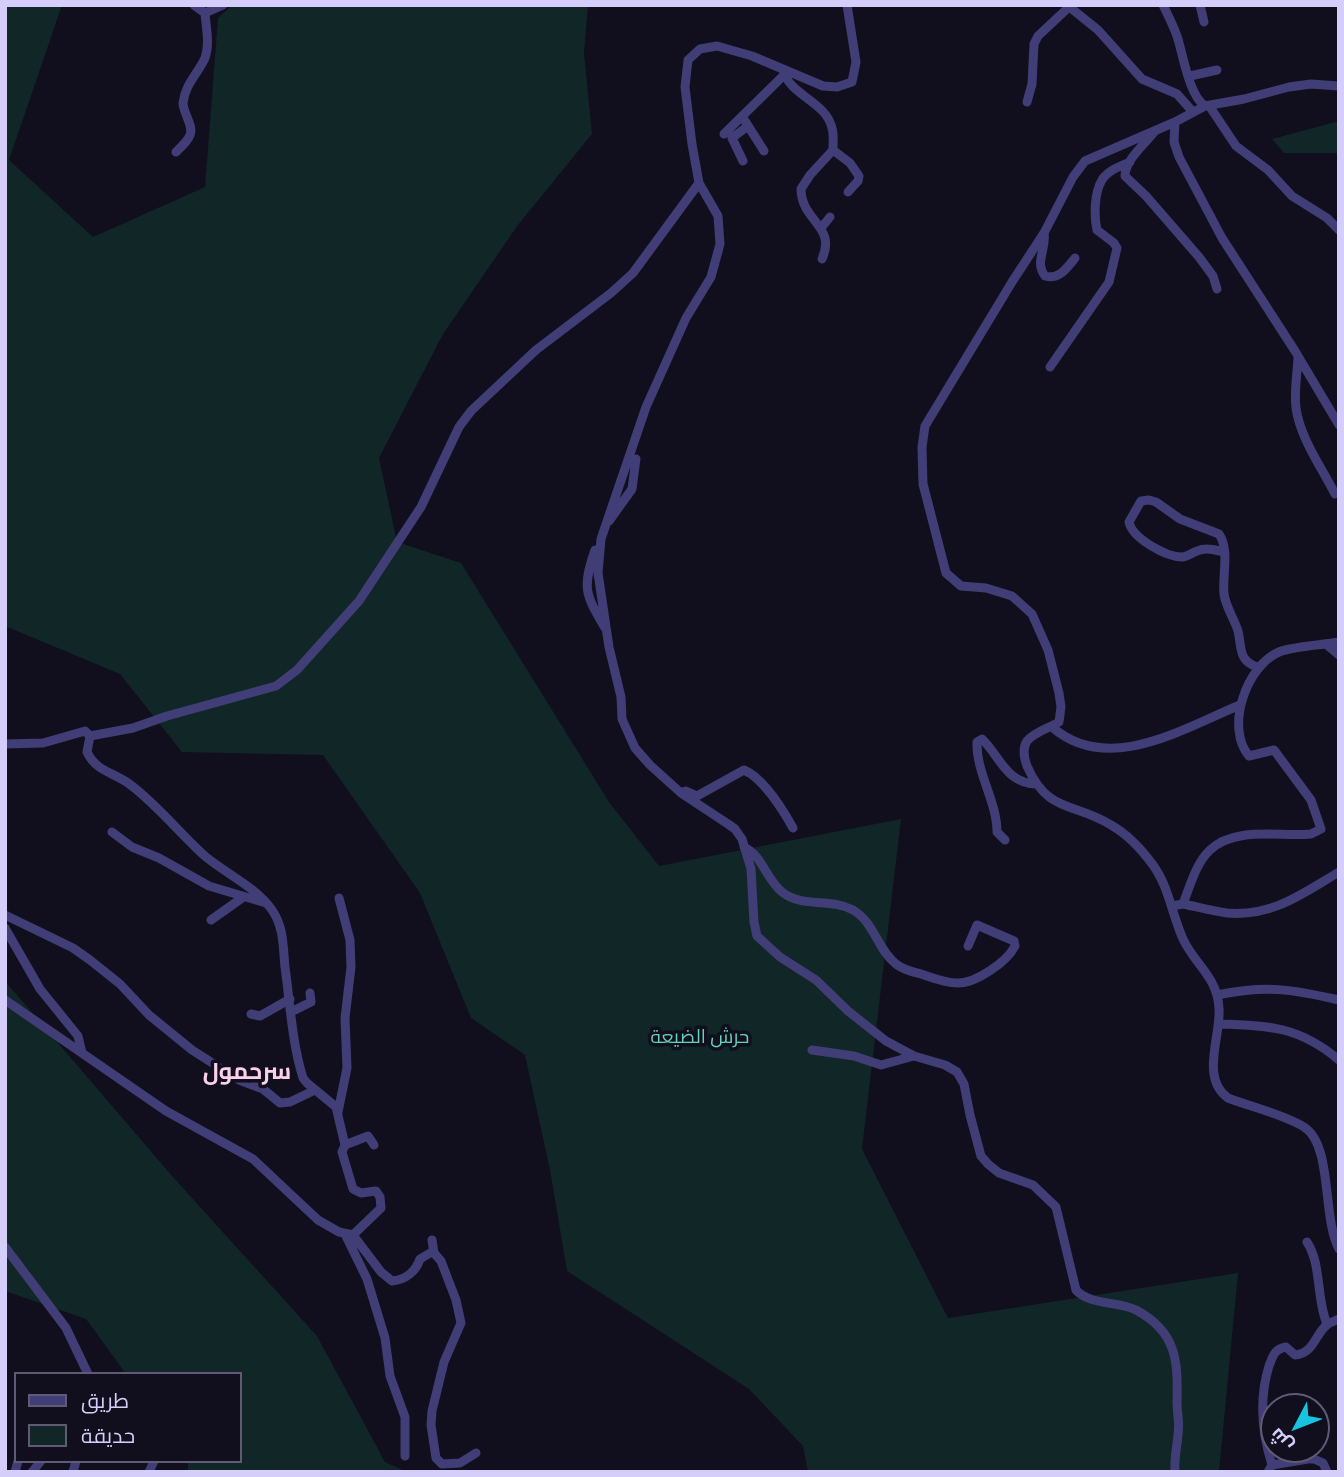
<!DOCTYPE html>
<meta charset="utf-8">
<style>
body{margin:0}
#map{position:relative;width:1344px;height:1477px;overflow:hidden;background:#110e1d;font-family:Ubuntu,Cairo,sans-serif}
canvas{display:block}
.frame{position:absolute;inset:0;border:7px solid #d5cefa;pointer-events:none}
.legend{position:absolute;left:14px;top:1372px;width:228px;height:91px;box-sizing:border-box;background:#110e1d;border:2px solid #5f5b75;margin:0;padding:9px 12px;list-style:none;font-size:21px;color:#d5cefa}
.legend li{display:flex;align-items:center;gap:14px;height:35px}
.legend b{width:35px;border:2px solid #5f5b75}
.north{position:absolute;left:1260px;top:1393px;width:70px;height:70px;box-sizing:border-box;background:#110e1d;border:2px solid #5f5b75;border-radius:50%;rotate:228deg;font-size:19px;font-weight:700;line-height:28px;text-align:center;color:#d5cefa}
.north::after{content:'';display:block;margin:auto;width:24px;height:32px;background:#16c4de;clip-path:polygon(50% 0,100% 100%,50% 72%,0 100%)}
</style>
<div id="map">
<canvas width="1344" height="1477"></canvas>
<div class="frame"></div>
<ul class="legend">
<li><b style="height:9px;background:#413d77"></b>طريق</li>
<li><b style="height:19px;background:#112626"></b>حديقة</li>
</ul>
<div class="north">ش</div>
</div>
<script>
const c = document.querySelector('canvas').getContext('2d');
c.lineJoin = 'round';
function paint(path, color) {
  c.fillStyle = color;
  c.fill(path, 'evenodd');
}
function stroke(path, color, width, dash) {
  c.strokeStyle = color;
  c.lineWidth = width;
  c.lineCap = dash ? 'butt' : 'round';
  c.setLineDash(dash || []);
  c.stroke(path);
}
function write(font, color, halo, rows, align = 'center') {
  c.font = font + ' Ubuntu,Cairo,sans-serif';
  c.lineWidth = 7;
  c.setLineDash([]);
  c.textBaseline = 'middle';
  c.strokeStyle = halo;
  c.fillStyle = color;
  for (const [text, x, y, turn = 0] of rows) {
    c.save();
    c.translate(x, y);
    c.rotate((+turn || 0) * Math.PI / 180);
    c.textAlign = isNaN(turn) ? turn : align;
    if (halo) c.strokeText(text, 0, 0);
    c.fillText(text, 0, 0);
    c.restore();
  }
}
paint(new Path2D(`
 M5 5H62L9 160 93 237 205 187 218 18 232 5H588L584 53 592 134 518 225 443 334 379 458 397 542 461 563 609 802 659 866 901 819 862 1149 948 1318 1238 1273 1219 1472H808L803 1446 749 1389 567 1271 550 1170 525 1055 471 1018 420 893 323 755 182 752 120 674 5 626Z
 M1339 121V153H1284L1272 139Z
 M5 981 173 1177 317 1336 385 1462 407 1472H188V1461H240V1374H126L86 1319 5 1291Z`), '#112626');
stroke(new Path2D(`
 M847 5 856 62 852 82 837 87 823 86 752 56 717 46 700 49 688 60 685 87 692 144 699 183 718 216 720 244 711 277 686 318 646 407 601 539 598 573 609 647 621 697 622 719 635 748 650 765 681 793 728 824 735 829 742 839 751 869 754 922 757 936 780 957 816 980 848 1011 886 1041 914 1056 945 1065 957 1072 964 1084 970 1115 981 1156 988 1164 999 1173 1033 1185 1056 1207 1076 1290C1089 1305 1118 1301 1136 1310 1177 1332 1178 1361 1177 1402 1177 1413 1180 1424 1178 1434 1177 1448 1174 1458 1175 1472
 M1067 5 1098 30 1142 79 1177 94 1193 112
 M1163 5C1168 15 1173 25 1177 36 1183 54 1189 96 1205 106
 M1200 5 1204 22
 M205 13 223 5
 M783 69C788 95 826 101 832 128 834 135 833 143 833 150L810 175 801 189C801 221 837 226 822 259
 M1190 76 1217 70
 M1339 86 1311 84 1289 87 1244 99 1205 106 1175 122 1085 161 1073 177 1044 233 1012 282 925 426 922 447 923 484 946 573 961 586 986 588 1012 596 1032 614 1048 650 1059 693 1061 707 1059 722C1049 728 1034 732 1027 741 1022 749 1024 758 1027 766 1048 814 1074 802 1111 825 1127 834 1142 850 1153 865 1169 887 1172 915 1183 939 1195 965 1217 976 1219 1008 1221 1037 1200 1078 1228 1098 1251 1107 1283 1114 1304 1127 1333 1145 1322 1218 1339 1249
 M1027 102 1032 84 1034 44 1038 36 1070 6
 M1210 107 1236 146 1268 170 1292 196 1327 218 1339 230
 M745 121 764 151
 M1175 122 1174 142 1179 157 1222 238 1295 351 1339 425
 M1155 131C1145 144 1125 160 1125 176L1146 196 1199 257 1213 276 1217 289
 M724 134 784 75
 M833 150 850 163 859 176 858 181 848 192
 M176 152C181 147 188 141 190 135 194 126 183 113 183 103 185 84 199 72 205 58 210 44 206 27 205 13L194 5
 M743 161 732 138 748 126
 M821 228 830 217
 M1044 233C1047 249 1034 262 1045 276 1059 280 1067 268 1075 258
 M1298 358C1297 375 1294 392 1296 408 1300 438 1322 468 1335 494
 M1050 367 1109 282 1117 248 1114 243 1097 230C1094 216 1094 193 1102 180 1107 171 1120 166 1130 162
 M609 521 632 489 636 459
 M595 550C582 588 585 594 605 628
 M1224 552C1216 550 1206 547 1197 551 1191 553 1188 557 1182 557 1166 557 1132 538 1129 522L1141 501 1149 500 1156 502 1180 519 1219 534C1230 550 1222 576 1224 594 1226 608 1234 618 1238 631 1242 648 1238 660 1257 667
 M1326 644 1339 655
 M1052 727C1108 776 1184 728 1240 705
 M5 744 43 743 85 731 90 736 133 728 167 716 276 686 297 670 359 601 421 507 459 427 471 411 536 350 611 293 633 273 699 183
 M681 793 686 791 697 796 744 770C763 778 783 810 793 828
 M112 832 132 847 159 858 209 886 266 903
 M1005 840 997 832C997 801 976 773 977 742L982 739C1000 756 1006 784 1037 784
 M744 847C762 855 766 879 782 892 804 909 829 897 853 910 875 923 877 949 896 964 903 970 913 972 921 974 933 978 945 983 958 983 976 983 1007 962 1015 946L1014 941 977 925 968 946
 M1183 904C1198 907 1212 911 1227 913 1272 917 1302 894 1339 872
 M1172 906 1183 904C1190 886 1196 863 1210 850 1235 826 1280 837 1311 834L1321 829 1311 800 1274 750 1249 756C1225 728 1246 666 1279 652 1293 646 1323 645 1339 642
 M5 915 73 948 90 960 120 984 149 1015 192 1050 239 1080 263 1089 280 1103 290 1102 315 1090
 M211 920 242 898
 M5 928 40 989 78 1036 82 1053
 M1217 995C1266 985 1291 989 1339 1000
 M5 1000 166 1111 253 1159 318 1220 339 1232 353 1235 381 1208 380 1197 376 1191 361 1193 353 1189 342 1152 345 1145 336 1107 307 1083 303 1078C292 1043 290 1003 285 967 283 947 284 927 272 910 257 888 227 874 206 857 180 834 156 803 128 783 112 772 96 771 87 752L90 736
 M291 1012 311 1002 310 993
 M251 1014 260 1016 290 999
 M1219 1024C1269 1025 1300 1027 1339 1060
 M812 1050 854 1056 881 1065 914 1056
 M338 1112 347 1068 345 1018 351 967 350 940 339 898
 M345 1145 368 1136 374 1145
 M345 1234 367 1279 385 1338 390 1376 405 1417V1456
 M353 1235 381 1272 392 1281C406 1280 416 1271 420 1259L430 1253H434L441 1261 456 1300 461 1323 444 1362 432 1411 431 1425 436 1458 442 1464 460 1463 476 1453
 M432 1240 434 1253
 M1307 1242C1322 1265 1316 1299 1327 1324
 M5 1247 66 1328 88 1374
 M1272 1465 1308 1459H1314L1323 1463 1327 1472
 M15 1472 18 1461
 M32 1472 41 1461
 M73 1472 76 1461
 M149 1472 154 1461
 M1268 1472 1272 1465C1262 1433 1259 1398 1269 1366 1273 1356 1274 1349 1286 1347L1295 1355C1315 1353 1315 1333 1328 1324 1329 1323 1337 1320 1339 1319`), '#413d77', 9);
write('19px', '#63d2b9', '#110e1d', [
 ["حرش الضيعة",700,1037]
]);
write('bold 23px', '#fad0ea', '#110e1d', [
 ["سرحمول",247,1071]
]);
</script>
